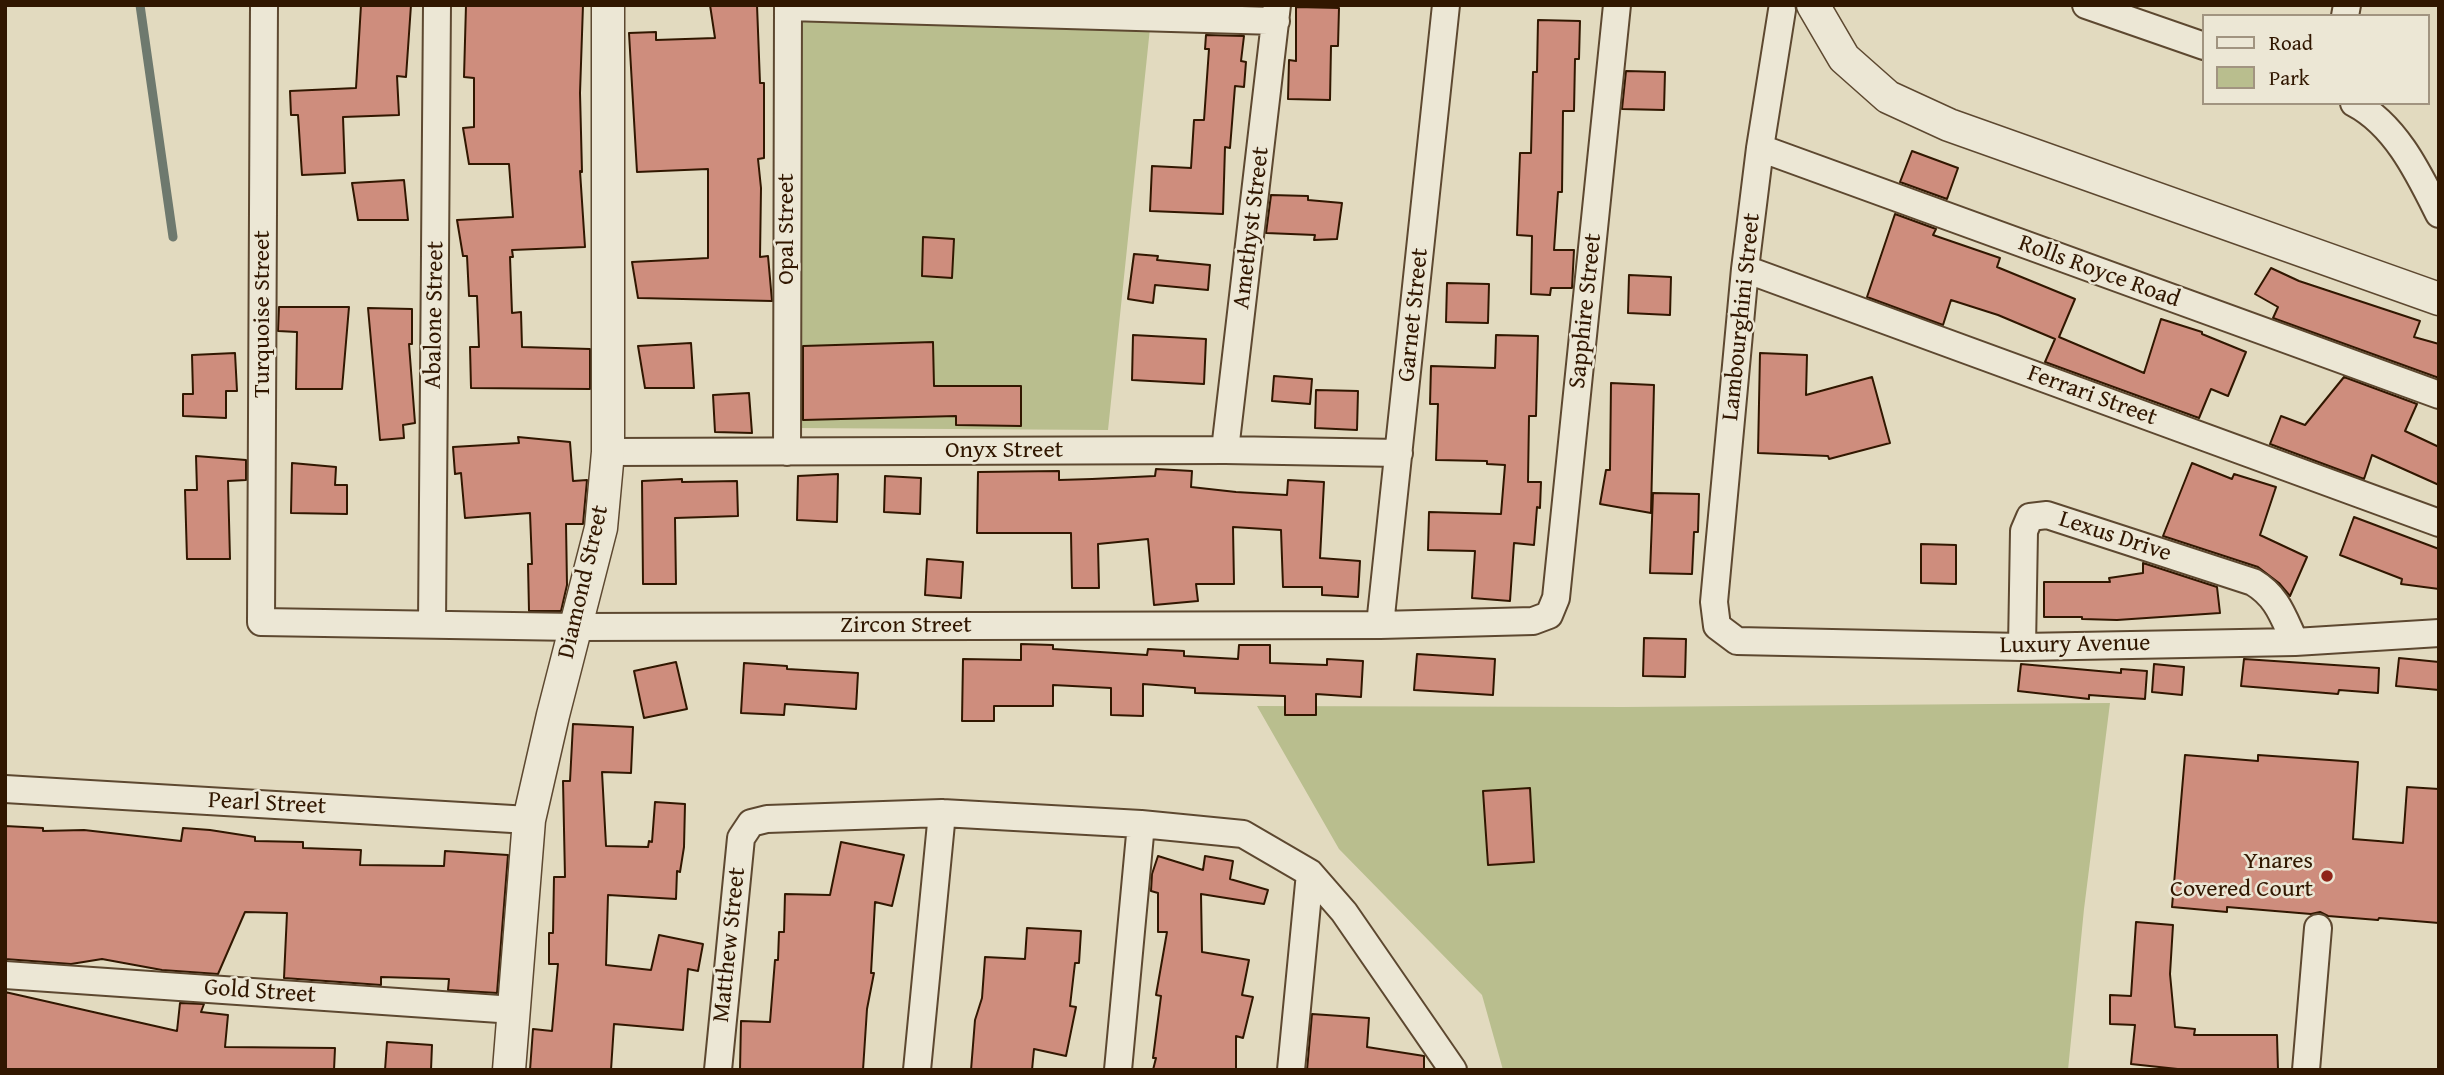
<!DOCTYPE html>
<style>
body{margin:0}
#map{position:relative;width:2444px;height:1075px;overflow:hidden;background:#e2dabf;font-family:"Gentium Book Plus",serif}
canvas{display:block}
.frame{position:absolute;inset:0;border:7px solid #311700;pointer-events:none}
.legend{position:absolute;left:2202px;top:14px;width:228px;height:91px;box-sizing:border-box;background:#ece7d5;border:2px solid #a19480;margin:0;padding:9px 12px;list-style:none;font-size:21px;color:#311700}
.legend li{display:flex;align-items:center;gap:14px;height:35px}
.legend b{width:35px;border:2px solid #a19480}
</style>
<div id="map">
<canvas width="2444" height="1075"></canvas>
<div class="frame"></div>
<ul class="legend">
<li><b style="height:9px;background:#ece7d5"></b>Road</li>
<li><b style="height:19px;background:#b9be8e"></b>Park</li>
</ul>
</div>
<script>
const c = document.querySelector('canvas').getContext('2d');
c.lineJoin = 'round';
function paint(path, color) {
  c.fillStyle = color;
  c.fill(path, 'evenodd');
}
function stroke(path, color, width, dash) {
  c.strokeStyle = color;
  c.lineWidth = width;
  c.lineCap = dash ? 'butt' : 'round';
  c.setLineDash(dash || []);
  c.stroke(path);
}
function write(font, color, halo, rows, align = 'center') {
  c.font = font + ' "Gentium Book Plus",serif';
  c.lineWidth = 5;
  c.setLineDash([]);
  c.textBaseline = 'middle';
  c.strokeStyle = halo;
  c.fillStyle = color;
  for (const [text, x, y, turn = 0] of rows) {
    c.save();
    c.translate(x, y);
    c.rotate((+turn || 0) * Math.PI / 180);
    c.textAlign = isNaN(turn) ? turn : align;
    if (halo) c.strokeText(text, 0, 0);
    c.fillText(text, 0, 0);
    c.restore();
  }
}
paint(new Path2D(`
 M797 20 1150 28 1108 430 797 428Z
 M2110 703 2084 909 2068 1070H1503L1482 995 1339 849 1257 706 1624 707Z`), '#b9be8e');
stroke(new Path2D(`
 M140 5 173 237`), '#6e796e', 9);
const building = new Path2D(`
 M361 5H411L406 77 397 76 399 115 343 117 345 173 302 175 298 115H291L290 91 356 88Z
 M466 5H583L580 93 582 172 580 171 585 247 512 250 513 257H510L512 313 521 312 522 347 590 349V389L471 388 470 347H479L477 296H469L467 256H463L457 220 513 217 509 164H469L463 128 474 127V78L464 77Z
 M710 5H757L760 83H764V158L758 159 761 188 760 257 768 256 772 301 638 298 632 262 708 258V169L637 172 629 33 656 32V40L715 38Z
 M1296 7 1339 8 1338 46H1331L1330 100 1288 99 1289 60 1296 61Z
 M1538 20 1580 21 1579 59H1575L1574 111H1563L1562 192H1558L1554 250H1574L1572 288H1551L1550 295 1531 294 1532 236 1517 235 1520 153H1531L1533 72H1537Z
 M1206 35 1244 36 1241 61 1246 62 1244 87 1235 86 1230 148 1225 147 1223 214 1150 211 1152 166 1191 168 1194 120H1204L1209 49H1205Z
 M1626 71 1665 72 1664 110 1622 109Z
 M1912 151 1958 168 1947 199 1900 182Z
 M404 180 408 220H358L352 183Z
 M1271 195 1308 196V200L1342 203 1337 239 1314 240 1315 235 1266 233Z
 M1895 214 1936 229 1933 235 2000 258 1997 267 2075 299 2059 337 2144 373 2161 319 2202 332V334L2246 352 2228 396 2211 389 2199 418 2045 362 2055 339 1998 315 1951 300 1943 325 1867 297Z
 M923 237 954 239 952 278 922 276Z
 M1134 254 1158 256 1157 260 1210 265 1208 290 1155 285 1153 303 1128 299Z
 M2271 268 2299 281 2420 321 2414 337 2439 344V378L2273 318 2278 307 2255 294Z
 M1629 275 1671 277 1670 315 1628 313Z
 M1447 283 1489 284 1488 323 1446 322Z
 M279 307H349L342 389H296L297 332 278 331Z
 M368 308 412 309V344H409L415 423 403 425 404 438 380 440Z
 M1133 335 1206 339 1204 384 1132 380Z
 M1496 335 1538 336 1536 416H1529L1528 482H1541L1540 508 1537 507 1534 545 1514 543 1510 601 1472 598 1475 551 1428 550 1429 512 1501 514 1505 465 1487 464V461L1436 460 1438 404H1430L1431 366 1495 368Z
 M933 342 934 386H1021V426L956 425V416L803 420V346Z
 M691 343 694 388H645L638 346Z
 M235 353 237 391H226V418L183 416V394H193L192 355Z
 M1760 353 1807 355 1806 395 1872 377 1890 443 1829 459 1828 456 1758 453Z
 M1274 376 1312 379 1310 404 1272 401Z
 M2344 377 2417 404 2405 431 2439 447V485L2372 455 2364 479 2270 444 2281 416 2305 425Z
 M1611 383 1654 385 1651 513 1600 504 1606 470H1610Z
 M1316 390 1358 391 1357 430 1315 428Z
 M749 393 752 433 715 432 713 395Z
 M518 437 570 442 573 481 587 480 583 524H566L567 585 561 611H529L528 564H532L530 513 465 518 461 473 455 474 453 447 519 443Z
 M196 456 246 460V480L228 481 230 559H187L185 490H197Z
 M292 463 336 467 335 485H347V514L291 513Z
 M2192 463 2232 479 2234 474 2276 487 2260 535 2307 557 2290 596 2279 583 2258 567 2163 536Z
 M1156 469 1192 471 1191 487 1236 492 1287 495 1288 480 1324 482 1320 558 1360 561 1358 597 1322 595V587H1283L1281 530 1233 527 1234 584H1196L1198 601 1154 605 1148 539 1098 544 1099 588H1072L1071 533H977L978 472 1059 471V480L1092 479 1155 476Z
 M838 474 837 522 797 520 798 476Z
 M885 476 921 478 920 514 884 512Z
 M682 479V482L737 481 738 516 675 518 676 584H643L642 481Z
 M1653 493 1699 494 1698 532H1694L1692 574 1650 573Z
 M2354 517 2439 549V589L2401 584 2402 579 2340 555Z
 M1921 544 1956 545V584L1921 583Z
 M927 559 963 562 961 598 925 595Z
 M2143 563 2217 587 2220 613 2117 620 2082 619V617H2044V582H2110L2109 578 2143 573Z
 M1644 638 1686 639 1685 677 1643 676Z
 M1021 644 1053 645V649L1147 655 1148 649 1184 651V656L1238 659 1239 645H1270V663L1327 665V659L1363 661 1361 697 1316 694V715H1285V696L1195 693V688L1143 684V716L1111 715V688L1053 685V706H994V721H962L963 659 1021 660Z
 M1417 654 1495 659 1493 695 1414 690Z
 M2399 658 2439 662V690L2396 686Z
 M2244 659 2379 668 2378 693 2339 690 2338 694 2241 686Z
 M676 662 687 709 644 718 634 671Z
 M744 663 787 666V669L858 673 856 709 785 704 784 715 741 713Z
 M2021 664 2121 673V669L2147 671 2145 699 2089 695V699L2018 691Z
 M2154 664 2184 667 2182 695 2152 692Z
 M573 724 633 727 631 773 602 772 606 846 648 847 649 841 652 842 655 802 685 804 684 847 680 872 677 871 676 899 608 895 606 965 651 970 659 935 703 944 698 971 688 969 683 1030 614 1024 611 1070H530L533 1029 552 1031 558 964H549V933H553L554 877H565L563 781H570Z
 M2185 755 2258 761V755L2358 762 2353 839 2403 843 2407 787 2439 789V923L2379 918 2378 920 2328 916 2320 912 2311 914 2227 907V912L2172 907Z
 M1530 788 1534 862 1488 865 1483 791Z
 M5 826 43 828V831L84 830 181 841 183 828 210 830 255 837V841L303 842V848L361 850 360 865 444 866 445 851 508 855 497 993 448 990 449 979 381 977V985L284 978 287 913 245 912 218 974 162 970 102 959 71 964 5 959Z
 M841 842 904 855 892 906 875 902 871 973H874L867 1009 863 1070H740L741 1021 770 1022 775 960H778L779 932H784L785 894 830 895Z
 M1158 856 1203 870 1205 856 1233 861 1230 879 1268 890 1264 904 1201 894 1202 952 1249 960 1242 995 1253 997 1243 1038 1236 1036V1070H1153L1156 1058H1153L1161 996 1156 995 1167 932H1158V893L1151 891 1152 874Z
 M2136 922 2173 925 2170 974 2175 1027 2195 1029 2194 1035H2277L2278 1070H2187L2131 1064 2135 1025 2110 1024V995L2131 996Z
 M1027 928 1081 931 1079 963H1075L1070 1006 1076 1007 1066 1056 1034 1049 1032 1070H971L975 1020 982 998 985 957 1025 959Z
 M5 992 177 1031 180 1003 204 1004 201 1012 228 1015 225 1047 335 1048 334 1070H5Z
 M1312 1014 1369 1018 1367 1047 1424 1056V1070H1307Z
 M387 1042 432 1045 431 1070H385Z`);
paint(building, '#ce8d7d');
stroke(building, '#311700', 2);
const minor = new Path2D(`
 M264 5 261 622 576 627 1380 625 1533 621 1549 615 1556 598 1617 5
 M2086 5 2204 46
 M788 7 1276 21
 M1782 10 1760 148 1745 269 1714 602 1717 626 1737 641 2022 647 2295 642 2439 633
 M2345 16 2347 5
 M2354 103C2396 125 2419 174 2439 214
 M1760 148 2439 395
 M1745 269 2439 523
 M1225 450 1277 5
 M608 452 1225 450 1399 453
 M787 452 788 5
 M432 624 437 5
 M1380 625 1446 5
 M2022 647 2024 531 2030 517 2047 515 2253 582C2278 597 2283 617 2295 642
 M5 789 529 820
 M5 975 514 1010
 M718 1070 741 838 751 823 767 819 942 813 1141 824 1243 834 1310 873 1344 912 1453 1070
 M917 1070 942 813
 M1118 1070 1141 824
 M1291 1070 1310 873
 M2306 1070 2318 928`);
const tertiary = new Path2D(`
 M1813 5 1844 58 1888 97 1949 125 2439 299
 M509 1070 529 820 553 715 601 528 608 452V5`);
stroke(minor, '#5d4830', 30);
stroke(tertiary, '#5d4830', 35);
stroke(minor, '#ece7d5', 26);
stroke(tertiary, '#ece7d5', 32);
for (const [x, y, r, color] of [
 [2327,876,7,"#8f2418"]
]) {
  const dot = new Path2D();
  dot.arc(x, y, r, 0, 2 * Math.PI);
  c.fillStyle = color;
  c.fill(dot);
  stroke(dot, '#ece7d5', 2.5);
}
write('24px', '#311700', '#ece7d5', [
 ["Amethyst Street",1252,228,-83],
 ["Opal Street",787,229,-90],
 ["Rolls Royce Road",2099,272,20],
 ["Sapphire Street",1586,311,-84],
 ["Turquoise Street",263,314,-90],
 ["Abalone Street",435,315,-89],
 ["Garnet Street",1414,315,-84],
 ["Lambourghini Street",1742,317,-84],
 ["Ferrari Street",2092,396,20],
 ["Onyx Street",1004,451],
 ["Lexus Drive",2115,537,18],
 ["Diamond Street",584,582,-77],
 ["Zircon Street",906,626],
 ["Luxury Avenue",2075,645,-1],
 ["Pearl Street",267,804,3],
 ["Matthew Street",730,945,-84],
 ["Gold Street",260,992,4]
]);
write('24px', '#311700', '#ece7d5', [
 ["Ynares",2313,862],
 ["Covered Court",2313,890]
], 'right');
</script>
